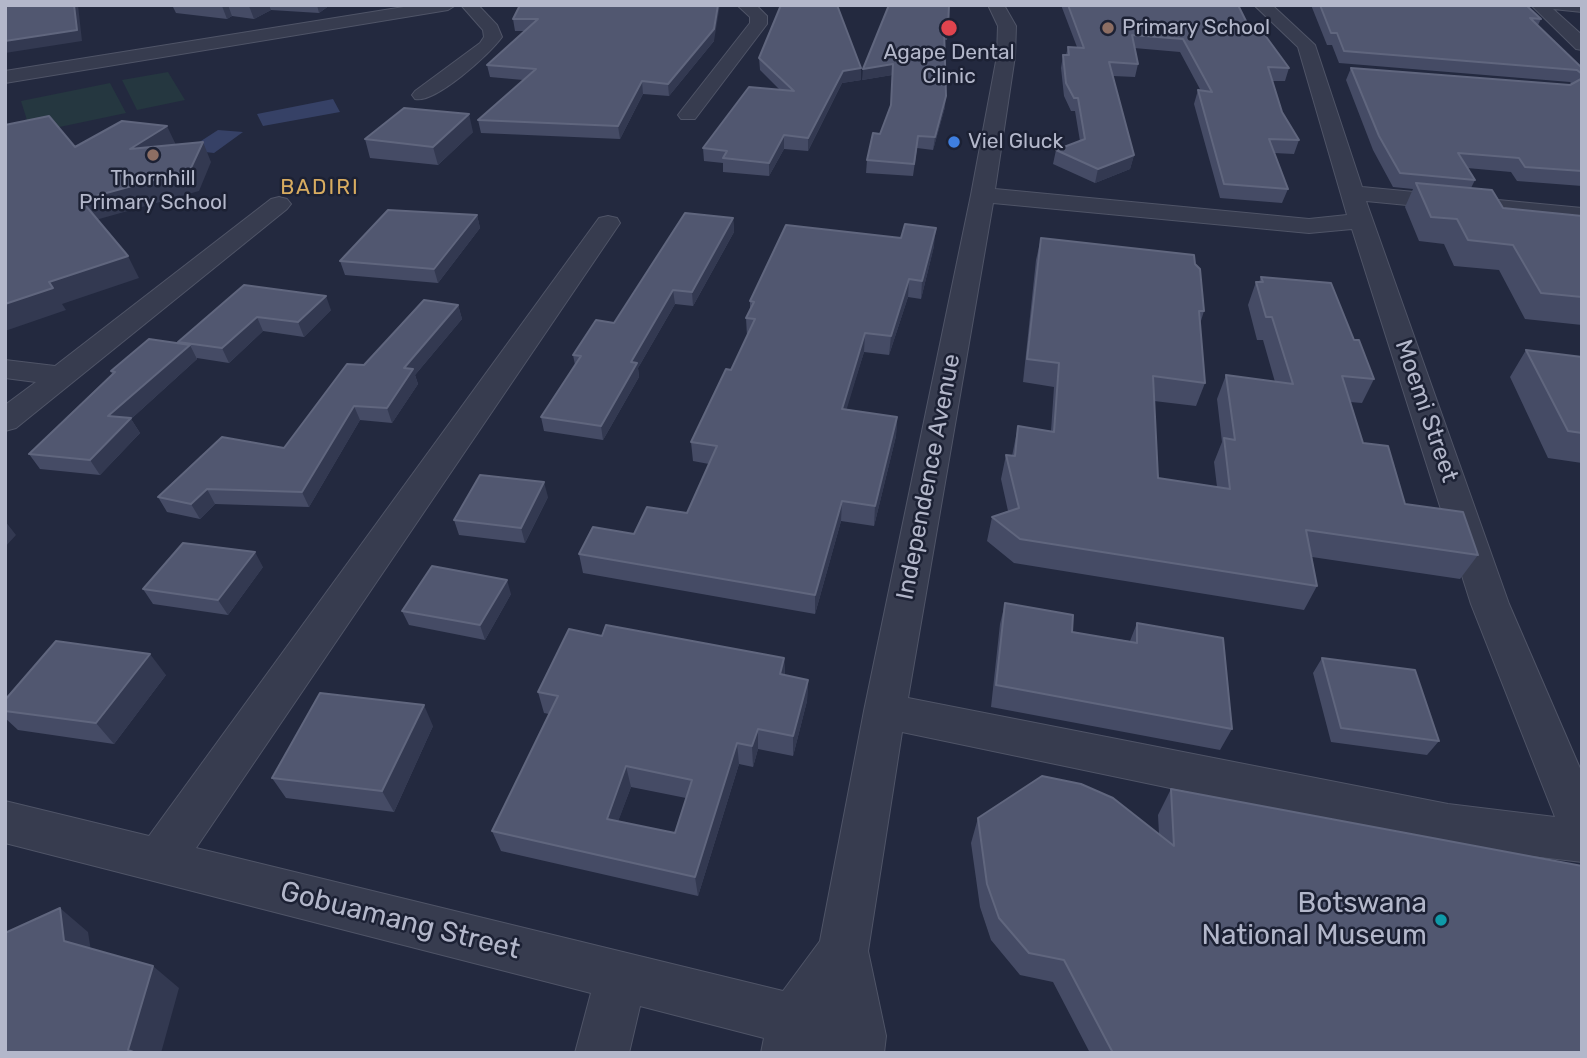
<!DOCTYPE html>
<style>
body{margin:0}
#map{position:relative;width:1587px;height:1058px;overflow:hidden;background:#23293f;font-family:Rubik,sans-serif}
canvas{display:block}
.frame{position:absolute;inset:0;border:7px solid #b3b7ca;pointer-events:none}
</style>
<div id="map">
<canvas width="1587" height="1058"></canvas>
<div class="frame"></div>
</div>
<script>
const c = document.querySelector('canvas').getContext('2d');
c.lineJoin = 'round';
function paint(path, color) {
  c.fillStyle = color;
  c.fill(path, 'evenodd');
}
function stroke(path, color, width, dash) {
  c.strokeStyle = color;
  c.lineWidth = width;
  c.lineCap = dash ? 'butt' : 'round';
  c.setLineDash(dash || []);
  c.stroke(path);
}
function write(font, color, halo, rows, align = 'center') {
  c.font = font + ' Rubik,sans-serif';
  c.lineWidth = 5;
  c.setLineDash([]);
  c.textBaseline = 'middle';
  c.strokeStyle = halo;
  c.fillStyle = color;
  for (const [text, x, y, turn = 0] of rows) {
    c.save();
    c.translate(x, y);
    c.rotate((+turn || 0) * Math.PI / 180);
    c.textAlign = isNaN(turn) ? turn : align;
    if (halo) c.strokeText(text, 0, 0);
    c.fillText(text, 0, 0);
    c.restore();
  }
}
paint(new Path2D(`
 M168 72 185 100 137 110 122 80Z
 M110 83 126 113 31 133 21 101Z`), '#253740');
paint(new Path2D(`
 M333 99 340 112 263 126 257 114Z
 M218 130 243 132 214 153 187 150Z`), '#364166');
const minor = new Path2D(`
 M416 5H456L448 10 5 83V71Z
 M461 5H478L497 25 502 37C490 54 435 104 415 99L412 95 415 91 480 43 484 37 483 30Z
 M737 5H756L767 16V24L695 119H681L678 115 681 111 750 23V17Z
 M988 5H1004L1016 26 1015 56 995 189 1309 219 1347 215 1298 47 1254 5H1272L1315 45 1362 187 1582 208V222L1366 201 1509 604 1582 773V862L1448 846 902 732 868 951 886 1036 884 1053H761L764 1038 640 1006 629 1053H575L591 993 5 843V801L149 836 599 218 608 216 617 218 620 223 196 848 783 991 820 941 864 711 971 195 997 56 998 26ZM993 203 1309 233 1352 229 1471 604 1555 817 1448 804 908 698Z
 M1531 5H1582V12L1553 9 1582 35V50L1576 49Z
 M279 197 287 199 291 204 287 209 16 428 5 431V405L36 382 5 378V360L55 366 271 199Z`);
stroke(minor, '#4f5467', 2);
paint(minor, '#373c4f');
paint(new Path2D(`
 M172 5H330L319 13 271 10 254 19 232 16 227 19 176 13Z
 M520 5 714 41 669 96 643 94 620 139 481 133 478 120 523 80 490 77 487 65 525 31H515L513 19Z
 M889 5 948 29 947 40H944L945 107 933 150 917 148 913 176 866 173 867 160 880 134 891 106 892 75 862 80Z
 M1061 5H1238L1249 27 1289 68 1285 81H1272L1282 112 1299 140 1294 154 1274 153 1288 189 1282 203 1220 198 1194 104 1198 90 1201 91 1180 52 1134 48 1138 64 1135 77 1113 76 1134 155 1130 169 1095 183 1053 164 1056 150 1080 141 1075 111H1071L1064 96 1061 68 1063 55H1066L1068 47H1077Z
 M1311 5H1526L1541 19 1538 25 1582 68V186L1517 181 1511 172 1467 168 1475 180 1471 188 1503 208 1582 216V325L1525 319 1499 270 1454 266 1444 244 1419 241 1405 207 1413 189 1393 187 1373 150 1346 80 1351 68 1570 85 1572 84 1570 82 1339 63 1332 45H1327Z
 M759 58 861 68V80L842 83 808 151 784 149 769 176 723 172V163L704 161 703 148 780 90 760 70Z
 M473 132 438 165 370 158 365 139Z
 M477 215 480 228 438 283 345 275 340 261Z
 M733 218 734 232 693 306 675 304 638 368 639 377 603 440 544 431 541 417 575 365 573 355 614 323Z
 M1041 238 1195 264 1204 311 1200 324 1205 383 1196 406 1154 401 1158 478 1217 487 1214 462 1222 442 1217 399 1226 375 1275 382 1263 340H1257L1248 305 1256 282H1259L1261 277 1354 340 1374 379 1362 403 1350 402 1363 443 1405 504 1478 555 1460 579 1312 557 1317 586 1304 610 1014 563 987 541 992 517 1008 511 1001 479 1006 455 1012 456 1018 426 1051 431 1054 387 1023 382 1036 260Z
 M934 246 921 299 908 297 889 355 864 352 846 409 897 417 896 436 874 526 841 521 815 614 583 573 579 554 687 513 709 464 693 461 691 442 731 370 747 336 746 318 750 309V301Z
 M244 285 331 310 304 337 263 331 229 363 197 358V359L131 419 140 433 100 475 40 469 29 454 112 374 111 371 178 343V342Z
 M458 305 462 319 415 375 418 384 392 423 360 420 309 507 215 504 200 519 167 512 158 497 284 448 364 365Z
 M1526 350 1582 357V463L1548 458 1510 377Z
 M548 497 525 543 459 535 454 520Z
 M263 567 228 615 153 604 143 589Z
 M511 594 485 640 409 625 402 611Z
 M1005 603 1072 632 1130 641 1137 623 1232 729 1220 750 991 707 1000 624Z
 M602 636 784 658 785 675 808 680 807 701 793 756 758 749 753 767 739 764 698 896 501 851 492 831 549 714 544 713 538 692ZM631 787 686 798 675 833 618 821Z
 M1322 658 1439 741 1427 755 1331 742 1313 673Z
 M166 675 114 744 18 730 5 718V700Z
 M433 726 394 812 286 798 272 778Z
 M1171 789 1582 1053H1090L1053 982 1020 975 991 940 980 907 971 843 978 818 1159 834 1158 815Z`), '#454b65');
paint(new Path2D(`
 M74 5H78L82 41 5 53V41Z
 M224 5H228L232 16 227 19 222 6Z
 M251 5H269L271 10 254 19 249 6Z
 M317 5H330L319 13Z
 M718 5H720L714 41 669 96 668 84Z
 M893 64 892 75 862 80 863 69Z
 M861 68V80L842 83 808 151V138L843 71Z
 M642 81 643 94 620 139 618 126Z
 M946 96 945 107 933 150 935 137Z
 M469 114 473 132 438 165 433 147Z
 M167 126 176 145 130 149Z
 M784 135V149L769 176V163Z
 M203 142 211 162 199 191 92 221 81 200Z
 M1134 155 1130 169 1095 183 1098 169Z
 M477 215 480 228 438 283 434 269Z
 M733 218 734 232 693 306 692 292Z
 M936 228 934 246 921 299 922 281Z
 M128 256 139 278 62 304 66 310 5 331V304L49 282Z
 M909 279 908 297 889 355 891 336Z
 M673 290 675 304 638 368 639 377 603 440 601 426 631 362Z
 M326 296 331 310 304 337 298 322Z
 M458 305 462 319 415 375 418 384 392 423 387 408 404 368Z
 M257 317 263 331 229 363 222 348Z
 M865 333 864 352 841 428 842 409Z
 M190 345 197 359 131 419 140 433 100 475 90 460 108 416Z
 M354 406 360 420 309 507 302 492Z
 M897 417 896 436 874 526 875 506Z
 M544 482 548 497 525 543 521 528Z
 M207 489 215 504 200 519 191 504Z
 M842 501 841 521 815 614V595Z
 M5 521 16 535 5 547Z
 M255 552 263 567 228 615 218 600Z
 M507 580 511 594 485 640 480 625Z
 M150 654 166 675 114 744 96 723Z
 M784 658 785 679 780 674Z
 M808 680 807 701 793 756V736Z
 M424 705 433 726 394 812 382 791Z
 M758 729V749L753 767 752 746Z
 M737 743 739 764 698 896 695 877Z
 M626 766 631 787 612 838 607 819Z
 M60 908 88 932 93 964 64 941Z
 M153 966 179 988 161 1053H132L128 1050Z`), '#333951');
const building = new Path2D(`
 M5 5H74L77 30 5 41Z
 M520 5H718L714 29 668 84 642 81 618 126 478 120 536 69 487 65 538 19H513Z
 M781 5H837L861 68 843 71 808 138 784 135 769 163 723 158 727 151 703 148 749 87 794 91 759 58Z
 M889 5H949L948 29H944L946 96 935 137 918 136 914 164 867 160 873 133 880 134 891 105 893 64 863 69Z
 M1068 5H1238L1249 27H1259L1289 68 1268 67 1282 112 1299 140 1269 139 1288 189 1224 184 1198 90 1212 92 1183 39 1132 35 1138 64 1109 62 1134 155 1098 169 1056 150 1085 139 1078 98H1074L1066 83 1063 55H1069L1068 47 1084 48Z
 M1320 5H1526L1541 19 1530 18 1582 68V74L1577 70 1344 51 1337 33H1331Z
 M1351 68 1570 85 1581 79 1582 76V171L1525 167 1519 158 1458 153 1475 180 1400 173 1379 136Z
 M404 108 469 114 433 147 365 139Z
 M49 116 75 147 122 121 167 126 130 149 203 142 190 170 81 200 128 256 49 282 53 288 5 304V125Z
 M1416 183 1492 190 1503 208 1582 216V297L1541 293 1513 245 1468 240 1457 219 1431 217Z
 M388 210 477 215 434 269 340 261Z
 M685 213 733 218 692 292 673 290 631 362 637 363 601 426 541 417 581 356 573 355 596 320 614 323Z
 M905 224 936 228 922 281 909 279 891 336 865 333 842 409 897 417 875 506 842 501 815 595 579 554 593 527 634 534 647 507 687 513 717 446 691 442 726 369 731 370 755 319 746 318 754 302 750 301 786 225 901 238Z
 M1041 238 1194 255 1195 264 1200 269 1204 311H1199L1205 383 1153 376 1158 478 1230 489 1224 438 1235 440 1226 375 1293 384 1272 317H1266L1256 282H1263L1261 277 1331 283 1354 340H1359L1374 379 1342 376 1363 443 1388 446 1405 504 1463 512 1478 555 1306 530 1317 586 1020 539 992 517 1019 508 1006 455 1015 456 1018 426 1054 432 1059 363 1027 359Z
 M244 285 326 296 298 322 257 317 222 348 178 342Z
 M424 300 458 305 404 368 413 369 387 408 354 406 302 492 207 489 191 504 158 497 222 437 284 448 347 364 364 365Z
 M149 339 190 345 108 416 131 418 90 460 29 454 115 372 111 371Z
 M1526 350 1582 357V433L1568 431Z
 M480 475 544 482 521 528 454 520Z
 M183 543 255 552 218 600 143 589Z
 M432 566 507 580 480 625 402 611Z
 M1005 603 1073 615 1072 632 1137 643V623L1223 638 1232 729 996 685Z
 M606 625 784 658 780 674 808 680 793 736 758 729 752 746 737 743 695 877 492 831 558 696 538 692 569 629 602 636ZM626 766 692 780 675 833 607 819Z
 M56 641 150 654 96 723 5 711V700Z
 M1322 658 1415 670 1439 741 1341 728Z
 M320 693 424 705 382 791 272 778Z
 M1042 776 1081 784 1113 798 1174 846 1171 789 1582 866V1053H1113L1064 960 1029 953 999 918 987 884 978 818Z
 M60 908 64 941 153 966 128 1050 136 1053H5V933Z`);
paint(building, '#515770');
stroke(building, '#60667e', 2);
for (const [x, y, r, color] of [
 [949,28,9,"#e0444e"],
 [1108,28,7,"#8d6e63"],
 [954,142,7,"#3f7fe0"],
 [153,155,7,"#8d6e63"],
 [1441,920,7,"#0f9aa8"]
]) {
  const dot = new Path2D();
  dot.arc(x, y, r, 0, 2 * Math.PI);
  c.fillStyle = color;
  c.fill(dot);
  stroke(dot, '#1c2134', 2.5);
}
write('21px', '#b3b7ca', '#1c2134', [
 ["Primary School",1122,28],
 ["Agape Dental",949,53,"center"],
 ["Clinic",949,77,"center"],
 ["Viel Gluck",968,142],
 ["Thornhill",153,179,"center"],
 ["Primary School",153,203,"center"]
], 'left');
c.letterSpacing = '2px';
write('21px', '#d8ac60', '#1c2134', [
 ["BADIRI",320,188]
]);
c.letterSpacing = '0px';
write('24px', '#b3b7ca', '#1c2134', [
 ["Moemi Street",1426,411,71],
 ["Independence Avenue",929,477,-79]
]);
write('28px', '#b3b7ca', '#1c2134', [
 ["Botswana",1427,904],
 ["National Museum",1427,936]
], 'right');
write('28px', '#b3b7ca', '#1c2134', [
 ["Gobuamang Street",400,921,14]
]);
</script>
